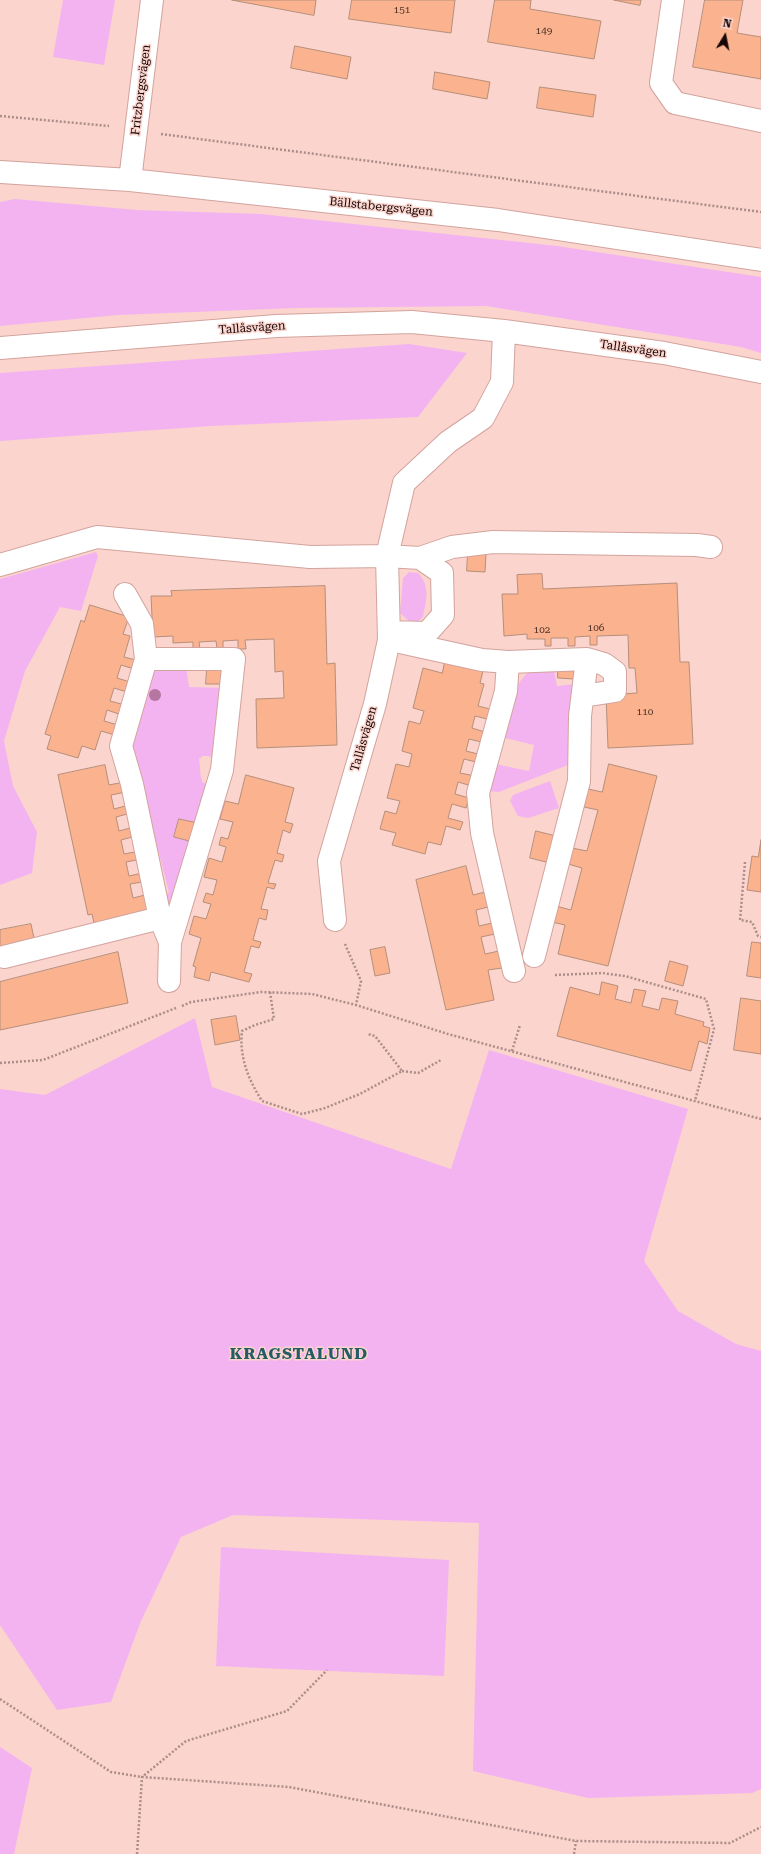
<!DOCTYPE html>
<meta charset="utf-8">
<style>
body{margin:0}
#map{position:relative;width:761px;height:1854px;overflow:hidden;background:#fbd4ce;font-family:"Roboto Serif",serif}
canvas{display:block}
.north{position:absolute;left:705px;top:16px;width:40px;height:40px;-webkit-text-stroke:3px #fbd4ce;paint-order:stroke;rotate:10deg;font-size:11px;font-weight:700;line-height:16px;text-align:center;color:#160706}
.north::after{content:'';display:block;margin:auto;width:14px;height:18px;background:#160706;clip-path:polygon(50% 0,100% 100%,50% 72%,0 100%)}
</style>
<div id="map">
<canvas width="761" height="1854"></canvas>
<div class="north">N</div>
</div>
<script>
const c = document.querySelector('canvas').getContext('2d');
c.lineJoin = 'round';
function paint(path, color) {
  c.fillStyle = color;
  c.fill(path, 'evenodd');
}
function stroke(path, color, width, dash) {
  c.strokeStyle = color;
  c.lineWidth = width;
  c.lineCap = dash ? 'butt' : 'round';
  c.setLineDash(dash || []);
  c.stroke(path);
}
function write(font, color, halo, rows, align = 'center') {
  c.font = font + ' "Roboto Serif",serif';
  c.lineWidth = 3;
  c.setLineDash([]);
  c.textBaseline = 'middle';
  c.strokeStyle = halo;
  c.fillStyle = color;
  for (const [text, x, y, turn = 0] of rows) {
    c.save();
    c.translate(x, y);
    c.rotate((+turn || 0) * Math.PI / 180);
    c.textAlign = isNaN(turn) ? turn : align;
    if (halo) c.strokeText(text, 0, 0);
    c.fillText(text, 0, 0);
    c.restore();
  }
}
paint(new Path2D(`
 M63 0H115L104 65 53 57Z
 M15 199 137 210 261 214 557 246 761 277V353L741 347 486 306 296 308 118 315 0 326V202Z
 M409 344 467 353 418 417 211 426 0 441V373Z
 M96 552 98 556 81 611 60 607 25 671 4 741 13 786 37 832 32 873 0 885V579Z
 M409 572 418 573C431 586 426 601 423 617L416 623 410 622 400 613 403 578Z
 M152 666H186L189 687 224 688 217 761 209 756H203L199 759C201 768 199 775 203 783L210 784 198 823 179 819 174 836 193 842 169 910 163 897 169 892 130 742Z
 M553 666 557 686 575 684 573 763 499 792 487 791 495 764 529 771 534 745 501 737C506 719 513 683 529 672 535 668 546 668 553 666Z
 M550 781 559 808 528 818 518 816 510 801 513 795Z
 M195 1018 212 1087 451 1169 489 1050 688 1109 644 1261 678 1311 736 1344 761 1351V1789L752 1793 588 1798 473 1771 479 1523 233 1515 181 1537 141 1621 111 1702 57 1710 0 1625V1089L45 1095Z
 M221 1547 449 1560 444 1676 216 1666Z
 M0 1747 32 1768 14 1854H0Z`), '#f3b3f0');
const building = new Path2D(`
 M232 0H316L314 15Z
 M352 0H455L451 33 349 19Z
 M495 0H531L530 9 601 21 594 59 488 42Z
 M614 0H641L640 5Z
 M705 0H743L737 33 761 37V79L693 67Z
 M295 46 351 57 347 79 291 68Z
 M435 72 490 82 487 99 433 89Z
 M540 87 596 95 593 117 537 108Z
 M468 553 486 554 485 572 467 571Z
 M542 574 543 589 677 583 680 662H689L693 744 608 748 606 695 637 693 635 668H629L628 635 597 636V645H590V636L575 637V646H568V638H551V646H545V639H527V634L504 636 502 594H518L517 575Z
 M325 586 327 664 335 663 337 745 257 748 256 699 284 698 283 671 275 672 274 639 245 640 246 649H238V640L223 641V648H217L216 641 199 642 200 649H193V642L173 643V636L153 637 151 596H172L171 591Z
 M90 605 129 617 123 634 130 636 124 657 136 660 134 669 121 665 117 678 130 682 127 692 114 688 110 701 125 705 122 715 107 710 104 721 118 725 115 735 101 731 95 750 82 746 78 758 47 749 51 736 45 734 81 620 84 622Z
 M446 657 484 667 480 683 484 684 478 706 494 710 491 720 475 716 472 728 488 733 485 743 469 739 466 751 482 755 480 763 464 759 460 773 475 776 472 786 458 782 455 794 469 798 466 808 452 804 448 818 463 822 460 830 446 826 441 845 428 842 425 854 392 845 396 833 380 829 385 811 396 814 400 801 387 798 396 764 409 767 412 754 402 751 409 721 420 724 424 711 413 708 423 668 442 673Z
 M558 665 574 666V679L558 678Z
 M207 669H223V684H206Z
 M609 764 657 776 608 966 558 954 565 925 552 922 556 906 571 910 582 868 568 864 572 848 587 851 598 810 584 807 588 789 602 792Z
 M105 765 109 785 124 782 126 792 111 795 114 809 129 805 131 813 116 817 119 831 134 827 136 836 121 840 124 854 140 851 142 859 126 862 129 876 147 872 148 881 130 884 133 898 145 895 149 915 95 927 92 914 88 915 58 775Z
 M246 775 294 788 285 822 293 824 290 833 283 830 277 853 284 855 282 862 275 860 268 883 276 884 274 889 267 887 261 909 268 910 266 920 259 918 253 940 261 942 259 948 251 946 244 972 252 974 249 982 211 972 209 981 194 977 196 967 193 966 201 938 189 934 194 916 206 919 211 904 203 902 206 893 213 895 217 880 204 877 209 858 222 862 226 847 219 845 221 837 228 839 233 822 220 819 225 801 238 804Z
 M179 819 198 823 193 842 174 837Z
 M536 831 556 836 550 863 530 858Z
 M761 840V892L747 890 752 856 758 857Z
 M466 866 473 895 485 892 488 907 476 910 479 926 492 923 495 934 481 937 485 954 499 951 502 968 488 970 494 1000 446 1010 416 880Z
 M31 924 35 943 0 950V930Z
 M752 942 761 943V978L747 976Z
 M385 947 390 973 375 976 370 950Z
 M118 952 128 1003 0 1030V982Z
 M670 961 688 966 683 986 665 981Z
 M602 982 618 986 615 999 631 1003 634 989 646 991 642 1006 659 1010 662 998 678 1001 675 1014 704 1022 703 1026 710 1028 707 1044 699 1041 691 1071 557 1036 570 987 599 995Z
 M741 998 761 1001V1054L734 1050Z
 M236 1016 240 1040 215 1045 211 1020Z`);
paint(building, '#fab38e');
stroke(building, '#b68e7a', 1);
const minor = new Path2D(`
 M673 0 661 83 675 103 761 121
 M0 172 130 180 498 220 761 260
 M130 180 152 0
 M0 348 276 326 412 322 504 331 664 353 761 372
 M420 558 452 547 493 542 697 545 711 547
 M0 565 97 537 310 557 387 556 420 558 442 573 443 615 427 633 389 632
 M125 594 142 624 146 659H234L222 770 170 942
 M400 642 482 660 508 662 587 659 580 716 579 781 534 956
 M146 659 121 746 132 784 160 918 170 942 169 981
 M508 662 506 691 478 793 482 833 514 971
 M583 696 615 691V672L604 664 587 659
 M335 920 329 861 375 704 389 640 387 556 404 483 448 442 483 418 502 382 504 331
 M4 957 160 918`);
stroke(minor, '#d3a39d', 24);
stroke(new Path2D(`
 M0 116 109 126
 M161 134 761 212
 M745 862 740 920 752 922 758 936 761 937
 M345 944 361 981 356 1005
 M555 975 602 973 625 976 706 999 714 1029 695 1101
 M270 992 274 1019 255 1025 242 1031C239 1056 248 1079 262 1101L302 1114 325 1108 360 1094 402 1071 375 1036 368 1034
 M182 1006 191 1002 261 992 312 994 356 1005 448 1034 761 1119
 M512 1051 520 1025
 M0 1063 43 1060 176 1008
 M402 1071 418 1073 441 1060
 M0 1699 111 1772 142 1777 289 1787 576 1841 730 1843 761 1827
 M137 1854 142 1777 186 1741 287 1711 327 1670
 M574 1854 576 1841`), '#ac8d89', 2.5, [2, 2]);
stroke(minor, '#fff', 22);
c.fillStyle = '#b576a0';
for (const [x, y] of [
 [155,695]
]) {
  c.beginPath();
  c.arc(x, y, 6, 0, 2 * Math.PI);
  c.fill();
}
write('10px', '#4f3228', null, [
 ["151",402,10],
 ["149",544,31],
 ["106",596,628],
 ["102",542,630],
 ["110",645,712]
]);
write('12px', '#160706', '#fbd4ce', [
 ["Fritzbergsvägen",141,90,-83],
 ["Bällstabergsvägen",381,207,6],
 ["Tallåsvägen",252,328,-4],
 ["Tallåsvägen",633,349,8],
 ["Tallåsvägen",364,739,-74]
]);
c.letterSpacing = '1px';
write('bold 16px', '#235c64', '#fbd4ce', [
 ["KRAGSTALUND",299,1354]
]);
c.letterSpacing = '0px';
</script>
